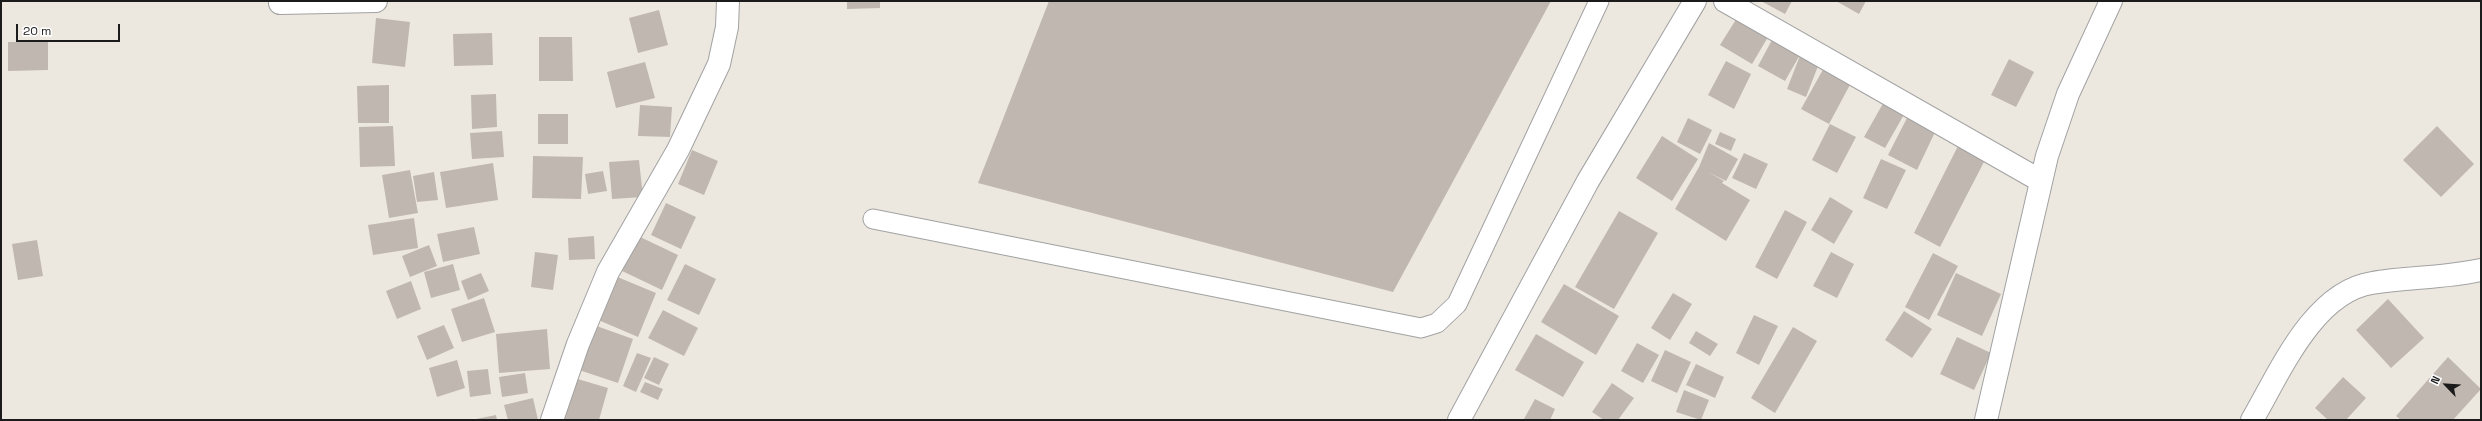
<!DOCTYPE html>
<style>
body{margin:0}
#map{position:relative;width:2482px;height:421px;overflow:hidden;background:#ece8e0;font-family:"Space Grotesk",sans-serif}
canvas{display:block}
.frame{position:absolute;inset:0;border:2px solid #1b1b1b;pointer-events:none}
.north{position:absolute;left:2426px;top:365px;width:40px;height:40px;-webkit-text-stroke:3px #fff;paint-order:stroke;rotate:295deg;font-size:11px;font-weight:700;line-height:16px;text-align:center;color:#1b1b1b}
.north::after{content:'';display:block;margin:auto;width:14px;height:18px;background:#1b1b1b;clip-path:polygon(50% 0,100% 100%,50% 72%,0 100%)}
.scale{position:absolute;left:16px;top:24px;width:104px;height:18px;box-sizing:border-box;border:2px solid #1b1b1b;border-top:0;padding-left:5px;font-size:12px;line-height:14px;white-space:nowrap;color:#1b1b1b;-webkit-text-stroke:3px #fff;paint-order:stroke}
</style>
<div id="map">
<canvas width="2482" height="421"></canvas>
<div class="frame"></div>
<div class="north">N</div>
<div class="scale">20 m</div>
</div>
<script>
const c = document.querySelector('canvas').getContext('2d');
c.lineJoin = 'round';
function paint(path, color) {
  c.fillStyle = color;
  c.fill(path, 'evenodd');
}
function stroke(path, color, width, dash) {
  c.strokeStyle = color;
  c.lineWidth = width;
  c.lineCap = dash ? 'butt' : 'round';
  c.setLineDash(dash || []);
  c.stroke(path);
}
paint(new Path2D(`
 M847 1H880V8L847 9Z
 M1049 1H1551L1393 292 978 183Z
 M1761 1H1792L1785 14Z
 M1836 1H1866L1859 14Z
 M659 10 668 45 638 53 629 18Z
 M1740 13 1771 32 1752 64 1720 45Z
 M376 18 410 22 405 67 372 63Z
 M492 33 493 65 454 66 453 34Z
 M539 37H572L573 81H539Z
 M1773 38 1801 53 1785 81 1758 66Z
 M8 42H48V70L8 71Z
 M1801 53 1820 61 1806 97 1787 89Z
 M2009 59 2034 72 2016 107 1991 95Z
 M1726 61 1751 74 1734 109 1708 95Z
 M645 62 655 98 616 108 607 72Z
 M1825 66 1852 81 1829 124 1801 109Z
 M389 85V123H358L357 86Z
 M496 94 497 127 472 129 471 95Z
 M1885 100 1906 111 1885 148 1864 137Z
 M640 105 672 107 670 137 638 136Z
 M538 114H568V144H538Z
 M1908 116 1936 130 1917 170 1888 155Z
 M1688 118 1712 130 1700 154 1677 142Z
 M1830 124 1856 137 1837 173 1812 160Z
 M393 126 395 166 360 167 359 127Z
 M2437 126 2474 164 2441 197 2403 160Z
 M502 131 504 157 472 159 470 133Z
 M1720 132 1736 139 1731 151 1715 144Z
 M1662 136 1698 159 1672 201 1636 178Z
 M1709 143 1738 159 1726 181 1708 172 1724 181 1722 183 1750 200 1726 241 1675 209 1699 167Z
 M1958 146 1985 160 1940 247 1914 233Z
 M692 150 718 161 704 195 678 184Z
 M1744 153 1768 164 1756 189 1732 178Z
 M533 156 583 157 581 199 532 198Z
 M1881 159 1906 170 1887 209 1863 198Z
 M639 160 643 197 612 199 609 162Z
 M493 163 498 200 446 208 440 172Z
 M410 170 418 213 389 218 382 175Z
 M603 171 607 191 588 194 585 174Z
 M434 172 438 200 417 202 413 176Z
 M1830 197 1853 211 1834 244 1811 230Z
 M666 203 696 217 681 249 651 235Z
 M1785 210 1807 222 1777 279 1755 267Z
 M1619 211 1658 233 1614 309 1575 287Z
 M414 218 418 248 373 255 368 225Z
 M474 227 480 254 443 262 437 234Z
 M636 235 678 255 662 290 620 270Z
 M594 236 595 259 569 260 568 238Z
 M37 240 43 276 18 280 12 244Z
 M429 245 437 266 410 277 402 256Z
 M535 252 558 255 553 290 531 287Z
 M1831 252 1854 264 1837 298 1813 286Z
 M1933 253 1958 266 1929 320 1905 307Z
 M453 264 460 290 431 298 424 272Z
 M685 264 716 279 699 315 667 300Z
 M481 273 489 291 468 300 461 281Z
 M1956 273 2001 294 1982 336 1937 315Z
 M615 276 656 293 638 337 596 319Z
 M411 281 421 309 397 319 386 291Z
 M1564 284 1619 316 1596 355 1541 322Z
 M1673 293 1692 304 1670 340 1651 328Z
 M484 298 495 332 462 342 451 309Z
 M2388 299 2424 338 2391 368 2356 330Z
 M663 310 698 328 684 356 648 338Z
 M1904 311 1932 329 1912 358 1885 340Z
 M1754 315 1778 326 1759 365 1736 353Z
 M591 324 633 339 618 383 576 369Z
 M444 325 454 348 427 360 417 336Z
 M1793 327 1817 341 1775 413 1751 398Z
 M547 329 550 369 499 373 496 334Z
 M1696 331 1718 344 1710 356 1689 343Z
 M1536 334 1584 362 1563 397 1515 370Z
 M1957 337 1991 353 1974 390 1940 374Z
 M1637 343 1659 355 1643 383 1621 371Z
 M1665 350 1691 362 1677 393 1651 381Z
 M637 353 651 358 636 392 623 386Z
 M654 357 669 364 659 385 644 378Z
 M2448 357 2481 389 2453 420H2401L2396 416Z
 M457 360 465 388 437 397 429 368Z
 M1696 364 1724 377 1715 398 1686 385Z
 M488 369 491 394 470 397 467 371Z
 M525 373 528 393 502 397 499 377Z
 M571 377 608 388 599 420H569L558 417Z
 M2343 377 2366 398 2346 420H2328L2315 408Z
 M645 382 663 389 658 400 640 392Z
 M1612 383 1634 398 1618 420H1604L1592 412Z
 M1684 390 1709 400 1701 420 1676 412Z
 M533 398 538 420H508L504 405Z
 M1535 399 1555 409 1550 420 1524 419Z
 M496 415 497 420H476V419Z`), '#c0b7b0');
const lane = new Path2D(`
 M873 219 1421 328 1437 323 1457 304 1599 1`);
const street = new Path2D(`
 M1725 1 2041 181
 M280 3 376 1
 M552 420 578 344 608 272 678 150 719 64 727 27 728 1
 M1459 420 1588 181 1695 1
 M1986 420 2047 156 2068 94 2111 1
 M2252 420C2279 374 2313 292 2372 283 2409 277 2445 278 2481 270`);
stroke(lane, '#a2a2a2', 21);
stroke(street, '#a2a2a2', 24);
stroke(lane, '#fff', 19);
stroke(street, '#fff', 22);
</script>
